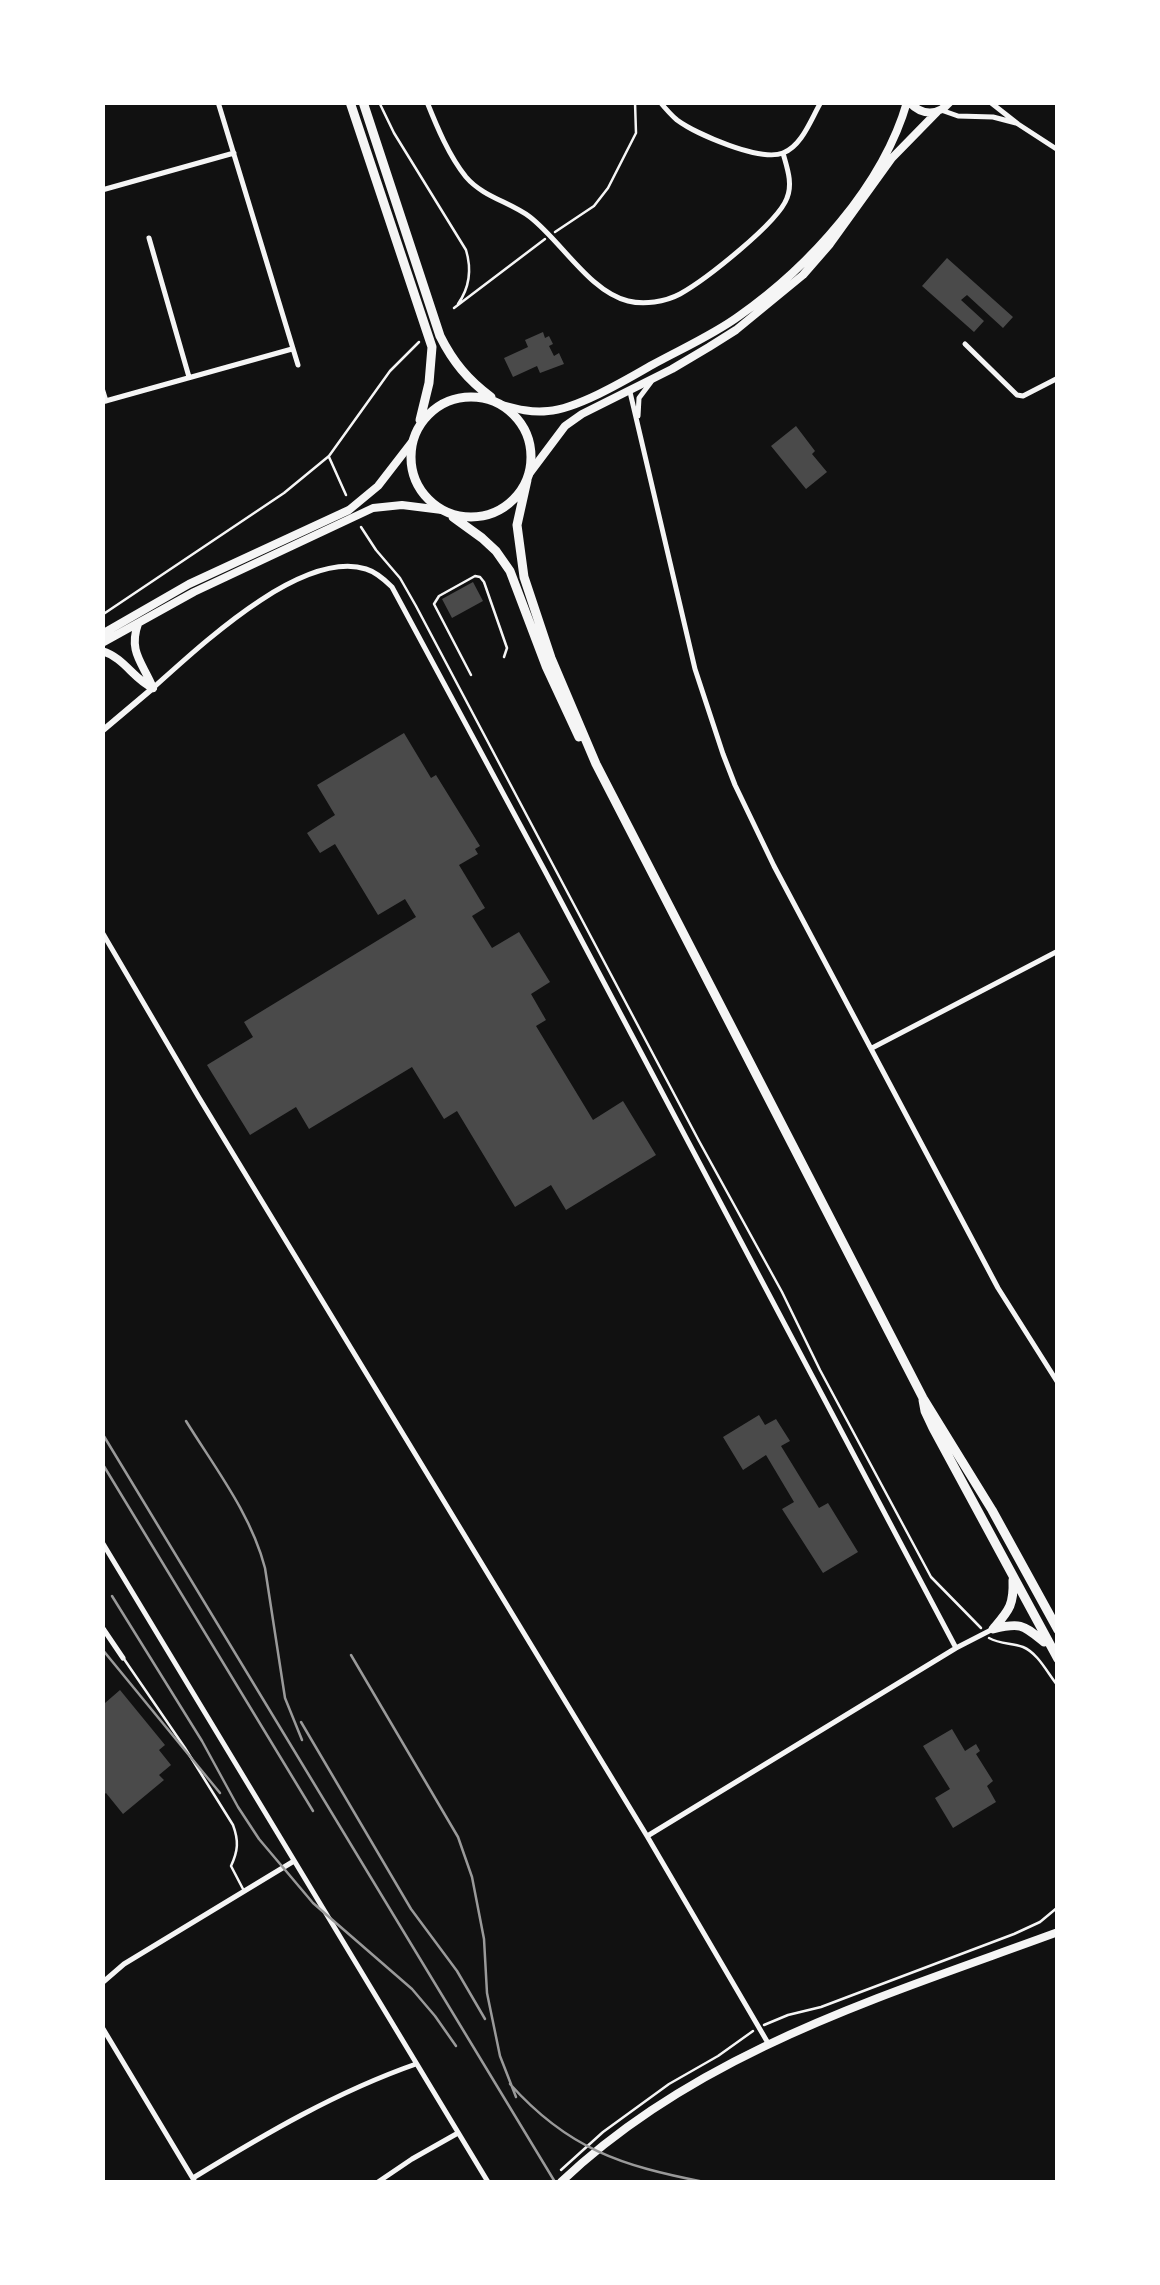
<!DOCTYPE html>
<style>
body{margin:0}
#map{position:relative;width:1160px;height:2285px;overflow:hidden;background:#111;font-family:Georgia,serif}
canvas{display:block}
.frame{position:absolute;inset:0;border:105px solid #fff;pointer-events:none}
</style>
<div id="map">
<canvas width="1160" height="2285"></canvas>
<div class="frame"></div>
</div>
<script>
const c = document.querySelector('canvas').getContext('2d');
c.lineJoin = 'round';
function paint(path, color) {
  c.fillStyle = color;
  c.fill(path, 'evenodd');
}
function stroke(path, color, width, dash) {
  c.strokeStyle = color;
  c.lineWidth = width;
  c.lineCap = dash ? 'butt' : 'round';
  c.setLineDash(dash || []);
  c.stroke(path);
}
paint(new Path2D(`
 M947 258 1013 317 1003 328 967 295 961 300 984 321 974 332 922 286Z
 M543 332 545 338 549 336 553 344 549 346 554 356 559 353 564 364 540 373 537 366 513 377 504 358 528 347 525 340Z
 M796 426 815 451 812 454 827 472 806 489 771 446Z
 M473 582 483 601 452 618 442 599Z
 M404 733 431 778 436 775 480 846 475 849 478 854 459 865 485 908 472 916 492 948 519 932 550 982 531 994 546 1020 536 1026 593 1120 623 1101 656 1155 566 1210 551 1185 515 1207 457 1111 444 1119 412 1067 309 1129 296 1107 250 1135 207 1065 253 1037 244 1022 416 917 405 899 378 915 335 844 320 853 307 833 335 815 317 785Z
 M759 1415 765 1425 776 1419 790 1441 781 1446 819 1508 828 1503 858 1552 823 1573 782 1509 794 1502 766 1455 743 1470 723 1437Z
 M120 1690 165 1745 159 1750 171 1765 159 1775 164 1780 123 1814 106 1793 102 1796V1699L105 1703Z
 M952 1729 965 1751 976 1744 980 1751 976 1754 993 1781 987 1786 996 1802 953 1828 935 1798 950 1789 923 1746Z`), '#4a4a4a');
stroke(new Path2D(`
 M379 102 394 133 466 250C472 270 470 287 458 304
 M555 232 594 206 608 188 636 133 635 102
 M454 308 545 239
 M329 457 346 495
 M361 527 376 550 400 578 416 606 699 1141 782 1292 820 1370 931 1577 981 1628
 M102 615 284 493 329 456 390 371 419 342
 M989 1638C1000 1644 1011 1643 1023 1647 1038 1653 1048 1674 1058 1686
 M764 2025 788 2015 821 2007 1014 1934 1040 1922 1058 1907
 M561 2170 603 2132 669 2084 718 2056 753 2031`), '#f5f5f5', 2.5);
stroke(new Path2D(`
 M471 675 434 604 439 596 475 576 480 577 484 582 507 648 504 657
 M124 1659 185 1748 233 1825C239 1841 238 1851 231 1866L243 1889`), '#f5f5f5', 2.5);
stroke(new Path2D(`
 M218 102 298 365
 M427 102C437 127 449 156 466 177 483 197 510 202 530 217 561 241 590 292 628 301 644 305 665 302 680 294 705 280 778 223 787 198 793 183 787 168 783 153
 M660 102C665 108 671 115 677 120 696 134 760 162 783 153 802 146 811 119 821 102
 M990 102 1018 124 1058 150
 M941 110 958 116 993 117 1016 123
 M102 190 234 153
 M149 238 189 377
 M965 344 1017 395 1023 396 1058 378
 M102 388 106 401
 M630 392 695 669 723 754 735 785 774 866 998 1288 1058 1383
 M102 402 292 349
 M638 416 639 398 651 382
 M153 688C198 648 301 549 366 569 376 572 384 579 392 587L546 873 956 1648
 M102 932 198 1096 647 1836 768 2043
 M872 1048 1058 951
 M102 1542 488 2182
 M102 1627 123 1658
 M649 1835 956 1648 993 1629
 M102 1983 124 1964 294 1861
 M102 2027 195 2182
 M193 2178C265 2134 336 2092 416 2064
 M378 2182 412 2159 458 2133`), '#f5f5f5', 5);
stroke(new Path2D(`
 M102 731 153 688`), '#f5f5f5', 6);
stroke(new Path2D(`
 M909 102C922 116 938 116 950 102
 M502 405C517 409 532 413 548 411 577 409 626 380 652 365 681 349 713 335 739 316 809 267 883 186 907 102
 M529 474 565 426 582 414 672 369 709 347 736 330 803 275 830 244 892 158 937 112
 M138 624C128 652 143 663 153 688
 M102 634 189 584 349 510 378 486 412 442
 M102 643 194 592 373 508 402 505 442 510
 M102 651C125 658 133 679 153 688
 M561 2182C698 2051 884 1996 1058 1932`), '#f5f5f5', 8);
stroke(new Path2D(`
 M350 102 432 347 429 383 420 420
 M363 102 440 336C453 362 468 380 491 397
 M411 457a60 60 0 1 1 120 0a60 60 0 1 1-120 0Z
 M527 480 517 525 524 577 551 658 596 764 923 1398 992 1510 1058 1630
 M453 517 482 538 496 551 510 571 546 666 579 737
 M923 1400 925 1411 933 1428 1058 1659
 M994 1628C1009 1610 1014 1605 1013 1580
 M993 1629C1021 1622 1023 1625 1044 1642`), '#f5f5f5', 9);
stroke(new Path2D(`
 M186 1421C215 1468 251 1514 265 1568L285 1698 302 1740
 M102 1433 555 2182
 M102 1463 313 1811
 M112 1596 202 1741 238 1807 259 1839 313 1903 412 1989 435 2016 456 2046
 M102 1649 220 1793
 M351 1655 458 1837 472 1877 484 1939 487 1993 500 2056 516 2097
 M301 1722 411 1909 457 1971 485 2019
 M510 2084C568 2149 622 2166 704 2182`), '#9a9a9a', 2.5);
</script>
